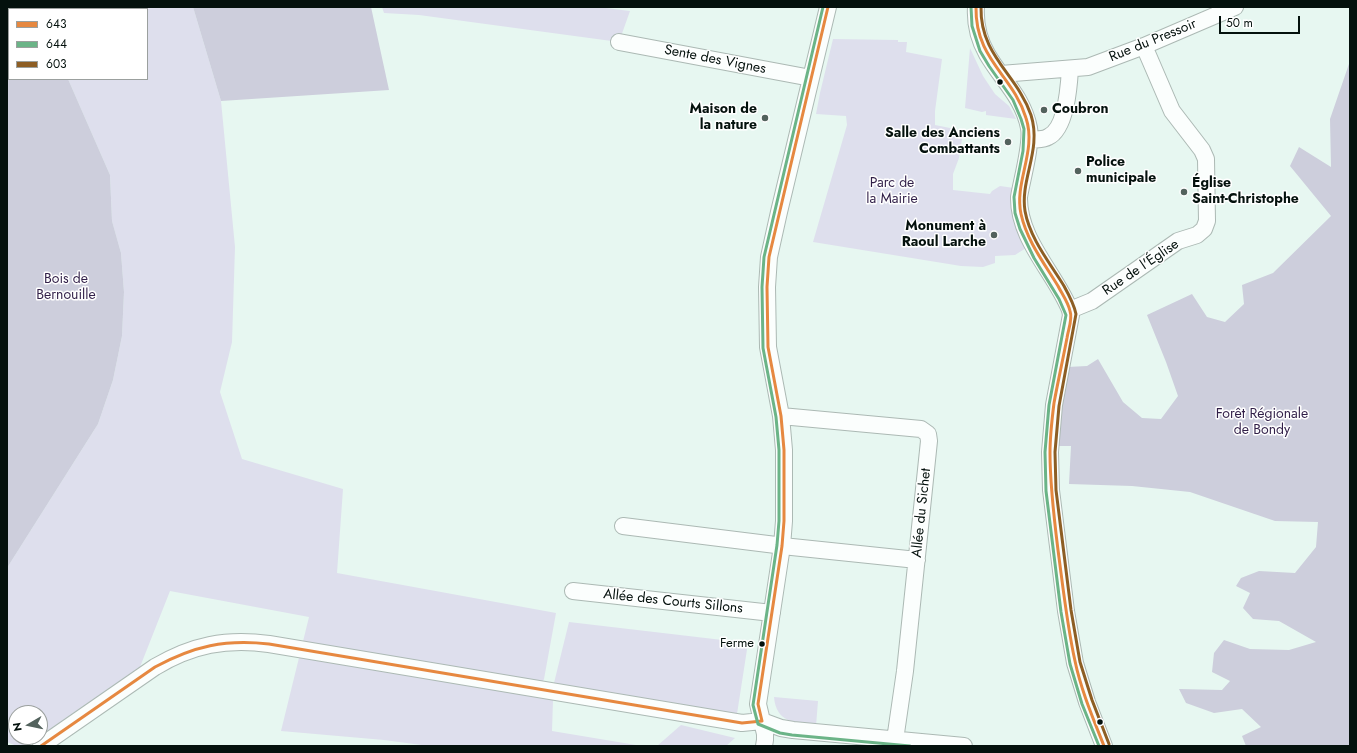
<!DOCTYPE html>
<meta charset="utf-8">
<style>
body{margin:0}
#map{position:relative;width:1357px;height:753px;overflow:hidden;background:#e7f7f1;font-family:Jost,sans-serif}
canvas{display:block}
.frame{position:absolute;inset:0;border:8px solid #04110d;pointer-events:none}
.legend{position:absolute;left:8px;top:8px;width:140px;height:72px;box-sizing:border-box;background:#fff;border:1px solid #9ba09e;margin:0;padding:5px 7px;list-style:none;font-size:12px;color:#04110d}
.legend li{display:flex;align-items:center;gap:8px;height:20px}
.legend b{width:20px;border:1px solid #9ba09e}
.north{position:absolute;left:8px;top:705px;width:40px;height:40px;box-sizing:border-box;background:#fff;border:1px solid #9ba09e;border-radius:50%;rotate:261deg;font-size:11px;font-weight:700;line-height:16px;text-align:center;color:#04110d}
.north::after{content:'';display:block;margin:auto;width:14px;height:18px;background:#53625d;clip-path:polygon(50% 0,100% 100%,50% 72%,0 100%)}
.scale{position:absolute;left:1219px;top:16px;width:81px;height:18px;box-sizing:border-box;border:2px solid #04110d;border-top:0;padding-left:5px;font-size:12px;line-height:14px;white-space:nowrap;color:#04110d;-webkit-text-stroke:3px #fff;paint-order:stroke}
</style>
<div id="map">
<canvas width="1357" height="753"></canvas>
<div class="frame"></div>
<ul class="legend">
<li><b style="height:5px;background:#e68840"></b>643</li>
<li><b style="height:5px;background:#6bb487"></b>644</li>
<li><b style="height:5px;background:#8d5e24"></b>603</li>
</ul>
<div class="north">N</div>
<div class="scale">50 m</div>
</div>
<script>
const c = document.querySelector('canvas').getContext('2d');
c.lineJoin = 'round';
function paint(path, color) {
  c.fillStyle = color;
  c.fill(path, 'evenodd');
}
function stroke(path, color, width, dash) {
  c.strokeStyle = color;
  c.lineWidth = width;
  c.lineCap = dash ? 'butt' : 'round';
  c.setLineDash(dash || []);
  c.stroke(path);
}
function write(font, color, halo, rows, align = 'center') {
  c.font = font + ' Jost,sans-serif';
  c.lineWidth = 3;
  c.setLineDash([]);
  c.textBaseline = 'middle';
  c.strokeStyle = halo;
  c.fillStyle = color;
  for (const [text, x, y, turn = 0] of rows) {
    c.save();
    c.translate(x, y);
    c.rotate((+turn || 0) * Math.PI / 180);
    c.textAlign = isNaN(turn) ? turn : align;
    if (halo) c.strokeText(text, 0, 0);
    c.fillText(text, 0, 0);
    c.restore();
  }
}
paint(new Path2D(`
 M36 7H193L221 101 235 247 232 342 220 392 242 459 343 489 337 573 556 613 544 679 536 695 553 700 552 731 642 746H429L384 740 281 731 309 617 170 591 140 667 40 736V713H16V737H38C26 746 22 749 7 742V568L98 424 113 380 122 336 124 292 121 253 112 221 110 175 68 79H147V9H37Z
 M382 7H598L630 11 619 42 419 15 384 13Z
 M833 39 898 40V42H907L906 52 942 59 935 111V125L955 129 954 133H959L958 138 962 139 959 158 953 174V190L990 194 992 191 1000 186 1014 188 1026 248 1015 255 995 256V263L983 267 961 266 813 242 847 125 846 116 816 114 820 93Z
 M970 48 983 76 995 94 1009 106 1016 119 986 115V111L982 112 965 108Z
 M569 622 748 643 737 714 554 683Z
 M774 697 818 701 816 726C796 723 776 723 774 697Z
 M681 725 735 738 726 746H657Z`), '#dedfed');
paint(new Path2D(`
 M7 7H36L37 9H9V79H68L110 175 112 221 121 253 124 292 122 336 113 380 98 424 7 568Z
 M193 7H371L389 90 221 101Z
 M1350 61V746H1246L1242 736 1261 727 1242 709 1214 713 1186 703 1179 689 1222 690 1230 681 1212 672 1214 653 1224 640 1250 649 1289 650 1316 642 1279 621 1253 619 1243 608 1250 593 1236 586 1241 578 1259 571 1295 573 1316 547 1318 522 1275 521 1190 492 1132 486 1069 484 1071 446H1056L1067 367 1087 366 1098 359 1123 402 1142 418 1161 419 1178 396 1166 362 1147 315 1192 294 1207 317 1225 322 1244 304 1242 285 1273 273 1331 216 1290 166 1299 147 1331 167 1330 119Z`), '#cdcedc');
const minor = new Path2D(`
 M976 7C975 23 979 40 987 54 1002 80 1023 97 1029 128 1032 144 1022 179 1019 197 1018 239 1055 273 1070 310L1071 315 1054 405 1050 452 1051 490 1066 611 1075 663 1087 702 1104 746
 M619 42 811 78
 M1001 74 1088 67 1144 46 1235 7
 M1030 140C1036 139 1043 140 1048 137 1066 129 1069 86 1070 69
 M1070 310 1092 301 1178 241 1197 235 1204 229 1207 221 1206 159 1202 150 1172 111 1144 46
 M781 416 921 429 928 434 929 441 905 671 895 740
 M623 526 792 547 917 560
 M573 591 772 613
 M41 746 155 667C192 645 226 638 269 644L742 723 762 721 781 728 793 730 964 746
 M764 746 765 740V734L758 704 782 546 784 521V450L781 416 768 347 767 287 769 257 779 212 828 7`);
stroke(minor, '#acb9b4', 18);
stroke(minor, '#fbfefd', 16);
stroke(new Path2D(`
 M976 7C975 60 1013 75 1026 118 1037 151 1014 182 1021 214 1027 241 1044 263 1058 286 1062 294 1068 302 1070 311 1073 319 1068 330 1067 338 1063 359 1058 381 1054 403 1052 419 1050 437 1050 453 1050 485 1054 518 1058 550 1063 587 1067 625 1075 661 1081 690 1093 718 1104 746
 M762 721 758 704 782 546 784 521V450L781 416 768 347 767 287 769 257 828 7
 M41 746 155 667C194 646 225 639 269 644L742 723 762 721`), '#e68840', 3);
stroke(new Path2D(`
 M823 7 764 257 762 287 763 348 776 417 779 450V521L777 545 753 705 758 724 780 733 792 735 910 746
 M971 7 972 26 980 51 989 66 1013 100 1021 119 1024 129 1023 151 1014 197 1015 213 1020 229 1034 258 1059 299 1066 315 1049 405 1045 452 1046 491 1061 612 1070 664 1082 704 1099 746`), '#6bb487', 3);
stroke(new Path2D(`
 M981 7C980 56 1017 74 1031 115 1042 150 1020 179 1025 211 1030 239 1050 263 1064 286 1069 295 1074 304 1076 314L1059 406 1055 452 1056 490 1071 610 1080 662 1092 700 1109 744`), '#8d5e24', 3);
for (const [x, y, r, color] of [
 [1000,82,3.5,"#04110d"],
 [1044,110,4,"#53625d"],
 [765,118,4,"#53625d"],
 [1008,142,4,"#53625d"],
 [1078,171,4,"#53625d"],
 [1184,192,4,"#53625d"],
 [994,235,4,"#53625d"],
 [762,644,3.5,"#04110d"],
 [1100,722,3.5,"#04110d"]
]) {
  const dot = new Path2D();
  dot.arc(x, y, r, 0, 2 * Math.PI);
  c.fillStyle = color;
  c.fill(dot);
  stroke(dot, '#fff', 1.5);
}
write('13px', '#04110d', '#fff', [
 ["Ferme",754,644]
], 'right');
write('14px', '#04110d', '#fff', [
 ["Rue du Pressoir",1153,41,-22],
 ["Sente des Vignes",715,60,11],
 ["Rue de l'Église",1141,268,-34],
 ["Allée du Sichet",922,513,-84],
 ["Allée des Courts Sillons",673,602,6]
]);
write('bold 14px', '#04110d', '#fff', [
 ["Maison de",757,110],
 ["la nature",757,126],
 ["Coubron",1052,110,"left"],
 ["Salle des Anciens",1000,134],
 ["Combattants",1000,150],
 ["Police",1086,163,"left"],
 ["municipale",1086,179,"left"],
 ["Église",1192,184,"left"],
 ["Saint-Christophe",1192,200,"left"],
 ["Monument à",986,227],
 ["Raoul Larche",986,243]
], 'right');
write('14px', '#311f48', '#fff', [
 ["Parc de",892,184],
 ["la Mairie",892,200],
 ["Bois de",66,280],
 ["Bernouille",66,296],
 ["Forêt Régionale",1262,415],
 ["de Bondy",1262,431]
]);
</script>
